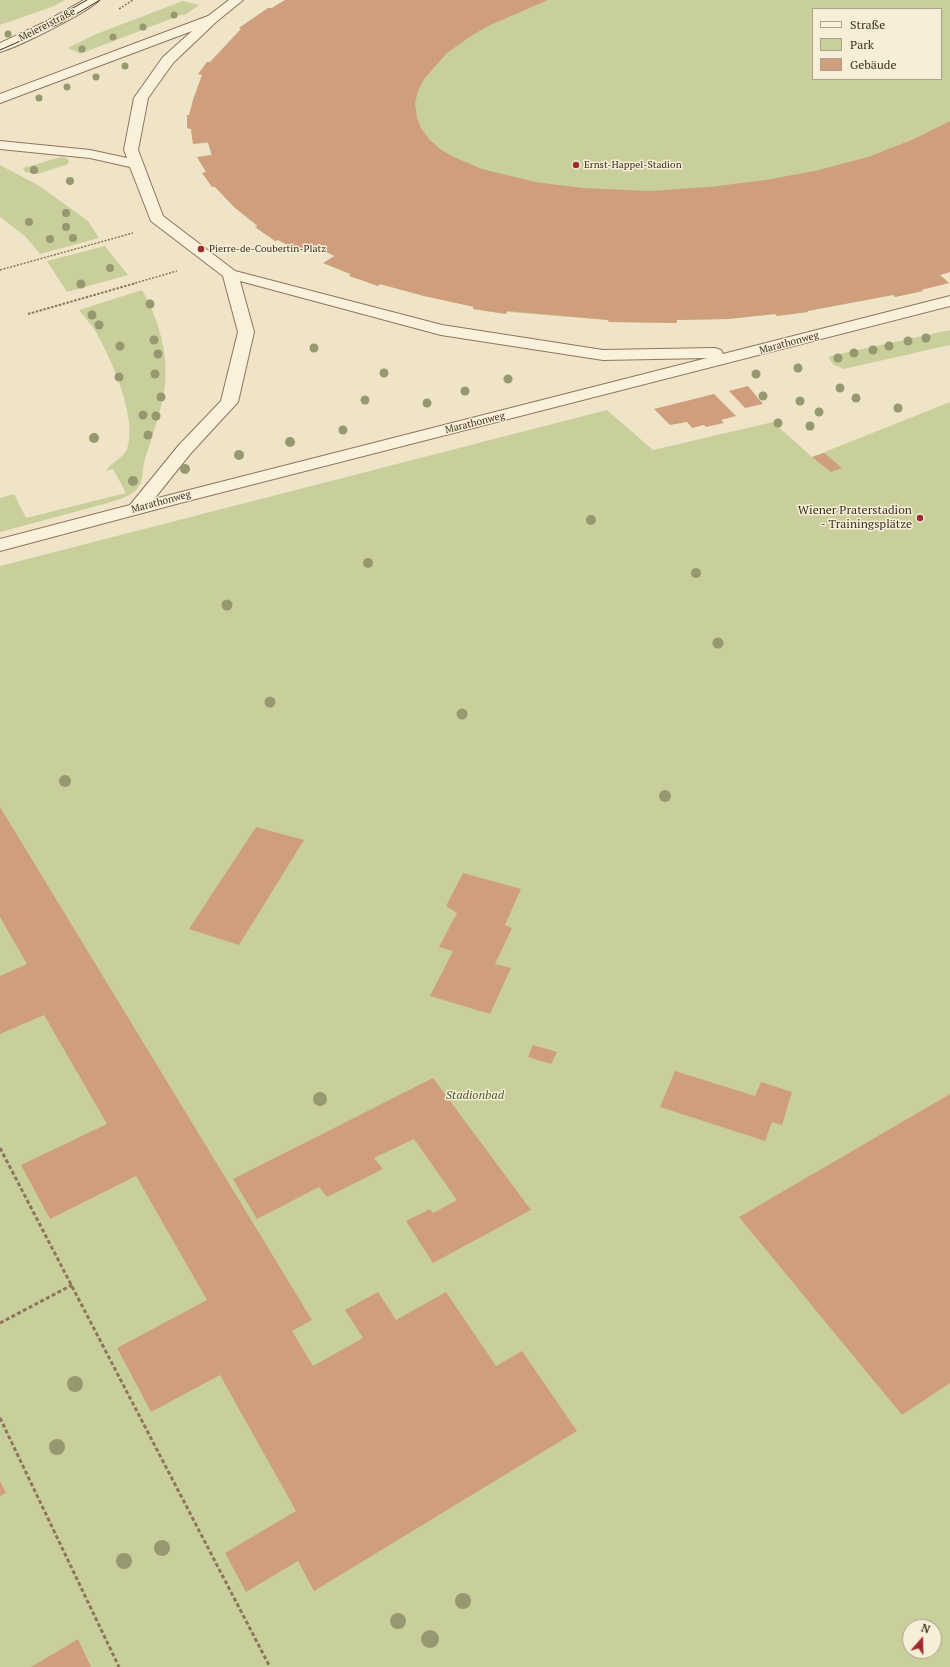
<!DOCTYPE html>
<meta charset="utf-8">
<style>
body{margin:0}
#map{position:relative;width:950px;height:1667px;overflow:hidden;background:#f0e4c8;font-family:"PT Serif",serif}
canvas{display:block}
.legend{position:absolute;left:812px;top:8px;width:130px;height:72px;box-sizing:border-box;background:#f7eed8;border:1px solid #ada18e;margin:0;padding:5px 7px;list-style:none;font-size:12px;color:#3d2e20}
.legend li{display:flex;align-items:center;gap:8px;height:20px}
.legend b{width:20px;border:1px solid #ada18e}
.north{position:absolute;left:902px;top:1619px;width:40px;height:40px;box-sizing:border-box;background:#f7eed8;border:1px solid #ada18e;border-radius:50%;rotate:20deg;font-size:11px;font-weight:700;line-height:16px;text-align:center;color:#3d2e20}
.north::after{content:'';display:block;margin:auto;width:14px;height:18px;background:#9e2a2b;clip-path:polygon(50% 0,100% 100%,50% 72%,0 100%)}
</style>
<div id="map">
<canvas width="950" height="1667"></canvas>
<ul class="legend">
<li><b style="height:5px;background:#faf1dc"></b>Straße</li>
<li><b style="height:11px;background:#c9cf9b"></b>Park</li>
<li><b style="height:11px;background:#cf9f7d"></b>Gebäude</li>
</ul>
<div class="north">N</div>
</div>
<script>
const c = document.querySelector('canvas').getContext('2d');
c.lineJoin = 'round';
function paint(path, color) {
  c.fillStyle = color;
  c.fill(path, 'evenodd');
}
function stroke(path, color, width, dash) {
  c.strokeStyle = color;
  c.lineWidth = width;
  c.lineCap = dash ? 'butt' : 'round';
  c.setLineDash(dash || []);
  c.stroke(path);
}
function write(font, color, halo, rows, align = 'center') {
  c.font = font + ' "PT Serif",serif';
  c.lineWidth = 3;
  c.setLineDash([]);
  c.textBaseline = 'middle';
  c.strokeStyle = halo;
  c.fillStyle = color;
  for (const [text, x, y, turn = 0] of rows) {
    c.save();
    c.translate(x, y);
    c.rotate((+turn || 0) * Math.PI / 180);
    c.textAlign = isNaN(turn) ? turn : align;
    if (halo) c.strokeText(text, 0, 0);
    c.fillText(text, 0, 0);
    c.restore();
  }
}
paint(new Path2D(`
 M0 0H65L54 6 0 25Z
 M285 0H950V272L940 275 949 283 922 289 923 291 895 297 893 295 808 311V312L777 316 775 314 728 319 677 320V323L609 322 608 320 507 312 506 314 473 309V306L424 296 380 284 378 286 323 263 334 256 314 246 301 252 278 240 275 241 255 227 257 226 234 207 215 187H212L202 173 206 172 197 157 211 155 208 143 193 144 191 129 187 128V115H190L193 100 202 75 198 74 207 62H210L241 29 239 28 268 8H272ZM813 9H941V79H813Z
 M183 1 199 5 185 15H181L80 54 68 48 96 34Z
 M61 157 67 158 69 161 68 164 38 174 25 172 23 168Z
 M0 165 38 185 88 221 99 238 40 254 25 236 0 217Z
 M105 246 128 275 67 292 47 261Z
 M142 290C159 319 170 358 164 392 160 415 152 437 145 459 142 468 144 483 136 490 129 497 117 500 108 503L0 532V498L14 494 26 518 126 493 113 469 106 471C110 462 123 459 127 449 138 418 111 359 96 332 91 324 84 317 79 310Z
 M950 330V345L844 369 834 365 829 359 830 356Z
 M950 402V1667H0V566L607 410 653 450 773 422 812 457ZM910 1627H934V1651H910Z`), '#c9cf9b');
paint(new Path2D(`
 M285 0H548L488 26 471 36 447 53 424 79 418 91 415 103 417 118 421 128 429 139 440 149 454 157 482 169 535 182 583 188 650 191 709 187 766 180 819 170 868 157 914 139 950 121V272L940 275 949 283 921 290 923 291 895 297 893 295 807 311 808 312 777 316 775 314 728 319 677 320V323L609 322 608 320 507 311 506 314 473 309 474 307 424 296 380 284 378 286 349 276 351 274 323 263 335 256 313 246 301 252 278 240 275 241 255 227 258 226 234 207 215 187H212L202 173 206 172 197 157 212 155 208 142 193 144 191 129 187 128V115H189L193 100 202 75 198 74 207 62H210L241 29 239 28 268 8H272Z
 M748 386 763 404 745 408 729 391Z
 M714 394 736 416 721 420 724 423 706 427 704 425 692 428 687 422 670 425 654 409Z
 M824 453 842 468 831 472 812 457Z
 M0 807 312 1320 292 1331 313 1366 363 1338 345 1310 378 1292 396 1320 446 1292 496 1366 522 1351 577 1431 314 1591 298 1561 246 1592 225 1553 296 1511 220 1375 151 1412 117 1348 207 1300 136 1176 50 1219 21 1165 107 1124 44 1015 0 1034V976L27 964 0 917Z
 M256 827 304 840 239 945 189 929Z
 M463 873 521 889 505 925 512 928 495 964 511 968 490 1014 430 996 453 951 439 947 457 913 446 906Z
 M533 1045 557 1052 551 1064 528 1057Z
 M675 1071 755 1096 761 1082 792 1092 782 1125 772 1122 765 1141 660 1107Z
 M433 1078 531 1210 433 1263 406 1221 430 1209 433 1213 457 1200 414 1139 374 1158 383 1169 327 1197 319 1187 257 1219 233 1179Z
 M950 1094V1383L902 1415 739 1217Z
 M0 1481 6 1493 0 1496Z
 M78 1639 91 1667H31Z`), '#cf9f7d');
const minor = new Path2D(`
 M84 0H99C91 11 16 48 0 52V43L43 23Z
 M229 0H243L216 22 173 63 148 98 138 150 163 216 235 271 442 325 603 350 715 348 721 350 723 354 950 296V306L180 503 0 551V539L130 505 179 445 221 401 238 332 223 276 151 221 130 167 90 158 0 149V141L90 150 127 158 124 150 134 98 163 57 192 31 0 103V94L208 16ZM240 281 441 335 603 360 707 358 154 499 191 453 238 402 254 332Z`);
stroke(minor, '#8d765c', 2);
stroke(new Path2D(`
 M119 9 133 0
 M0 270 133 233
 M132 284 177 271`), '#8d765c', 1.5, [2, 1.5]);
stroke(new Path2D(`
 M28 314 136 283`), '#8d765c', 2, [2.5, 1.5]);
stroke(new Path2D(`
 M0 1148 270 1667
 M0 1323 72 1285
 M0 1418 119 1667`), '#8d765c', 3, [4, 2.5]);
paint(minor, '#faf1dc');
stroke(new Path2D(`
 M28 33 87 0
 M0 50 61 23 100 0`), '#3d2e20', 1);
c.fillStyle = '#96986f';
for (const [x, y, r] of [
 [174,15,3.5],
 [143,27,3.5],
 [8,34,3.5],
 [113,37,3.5],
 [82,49,3.5],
 [125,66,3.5],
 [96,77,3.5],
 [67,87,3.5],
 [39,98,3.5],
 [34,170,4],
 [70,181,4],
 [66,213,4],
 [29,222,4],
 [66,227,4],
 [73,238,4],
 [50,239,4],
 [110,268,4],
 [81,284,4.5],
 [150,304,4.5],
 [92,315,4.5],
 [99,325,4.5],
 [926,338,4.5],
 [154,340,4.5],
 [908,341,4.5],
 [120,346,4.5],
 [889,346,4.5],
 [314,348,4.5],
 [873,350,4.5],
 [854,353,4.5],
 [158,354,4.5],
 [838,358,4.5],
 [798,368,4.5],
 [384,373,4.5],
 [155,374,4.5],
 [756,374,4.5],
 [119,377,4.5],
 [508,379,4.5],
 [840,388,4.5],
 [465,391,4.5],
 [763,396,4.5],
 [161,397,4.5],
 [856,398,4.5],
 [365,400,4.5],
 [800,401,4.5],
 [427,403,4.5],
 [898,408,4.5],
 [819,412,4.5],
 [143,415,4.5],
 [156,416,4.5],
 [778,423,4.5],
 [810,426,4.5],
 [343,430,4.5],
 [148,435,4.5],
 [94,438,5],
 [290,442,5],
 [239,455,5],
 [185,469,5],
 [133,481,5],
 [591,520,5],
 [368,563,5],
 [696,573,5],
 [227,605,5.5],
 [718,643,5.5],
 [270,702,5.5],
 [462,714,5.5],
 [65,781,6],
 [665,796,6],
 [320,1099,7],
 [75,1384,8],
 [57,1447,8],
 [162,1548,8],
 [124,1561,8],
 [463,1601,8],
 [398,1621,8],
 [430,1639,9]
]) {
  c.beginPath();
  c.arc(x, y, r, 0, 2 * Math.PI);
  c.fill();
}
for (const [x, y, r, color] of [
 [576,165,4,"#9e2a2b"],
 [201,249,4,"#9e2a2b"],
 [920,518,4,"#9e2a2b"]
]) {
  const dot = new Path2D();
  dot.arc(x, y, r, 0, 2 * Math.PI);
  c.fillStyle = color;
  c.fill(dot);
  stroke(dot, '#f7eed8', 1.5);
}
write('10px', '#3d2e20', '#f7eed8', [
 ["Meiereistraße",47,25,-27],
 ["Marathonweg",789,343,-15],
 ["Marathonweg",475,423,-14],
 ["Marathonweg",161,502,-15]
]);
write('10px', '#3d2e20', '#f7eed8', [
 ["Ernst-Happel-Stadion",584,165],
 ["Pierre-de-Coubertin-Platz",209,249]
], 'left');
write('12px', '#3d2e20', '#f7eed8', [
 ["Wiener Praterstadion",912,511],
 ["- Trainingsplätze",912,525]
], 'right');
write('italic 12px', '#4d5a26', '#f7eed8', [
 ["Stadionbad",475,1096]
]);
</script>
